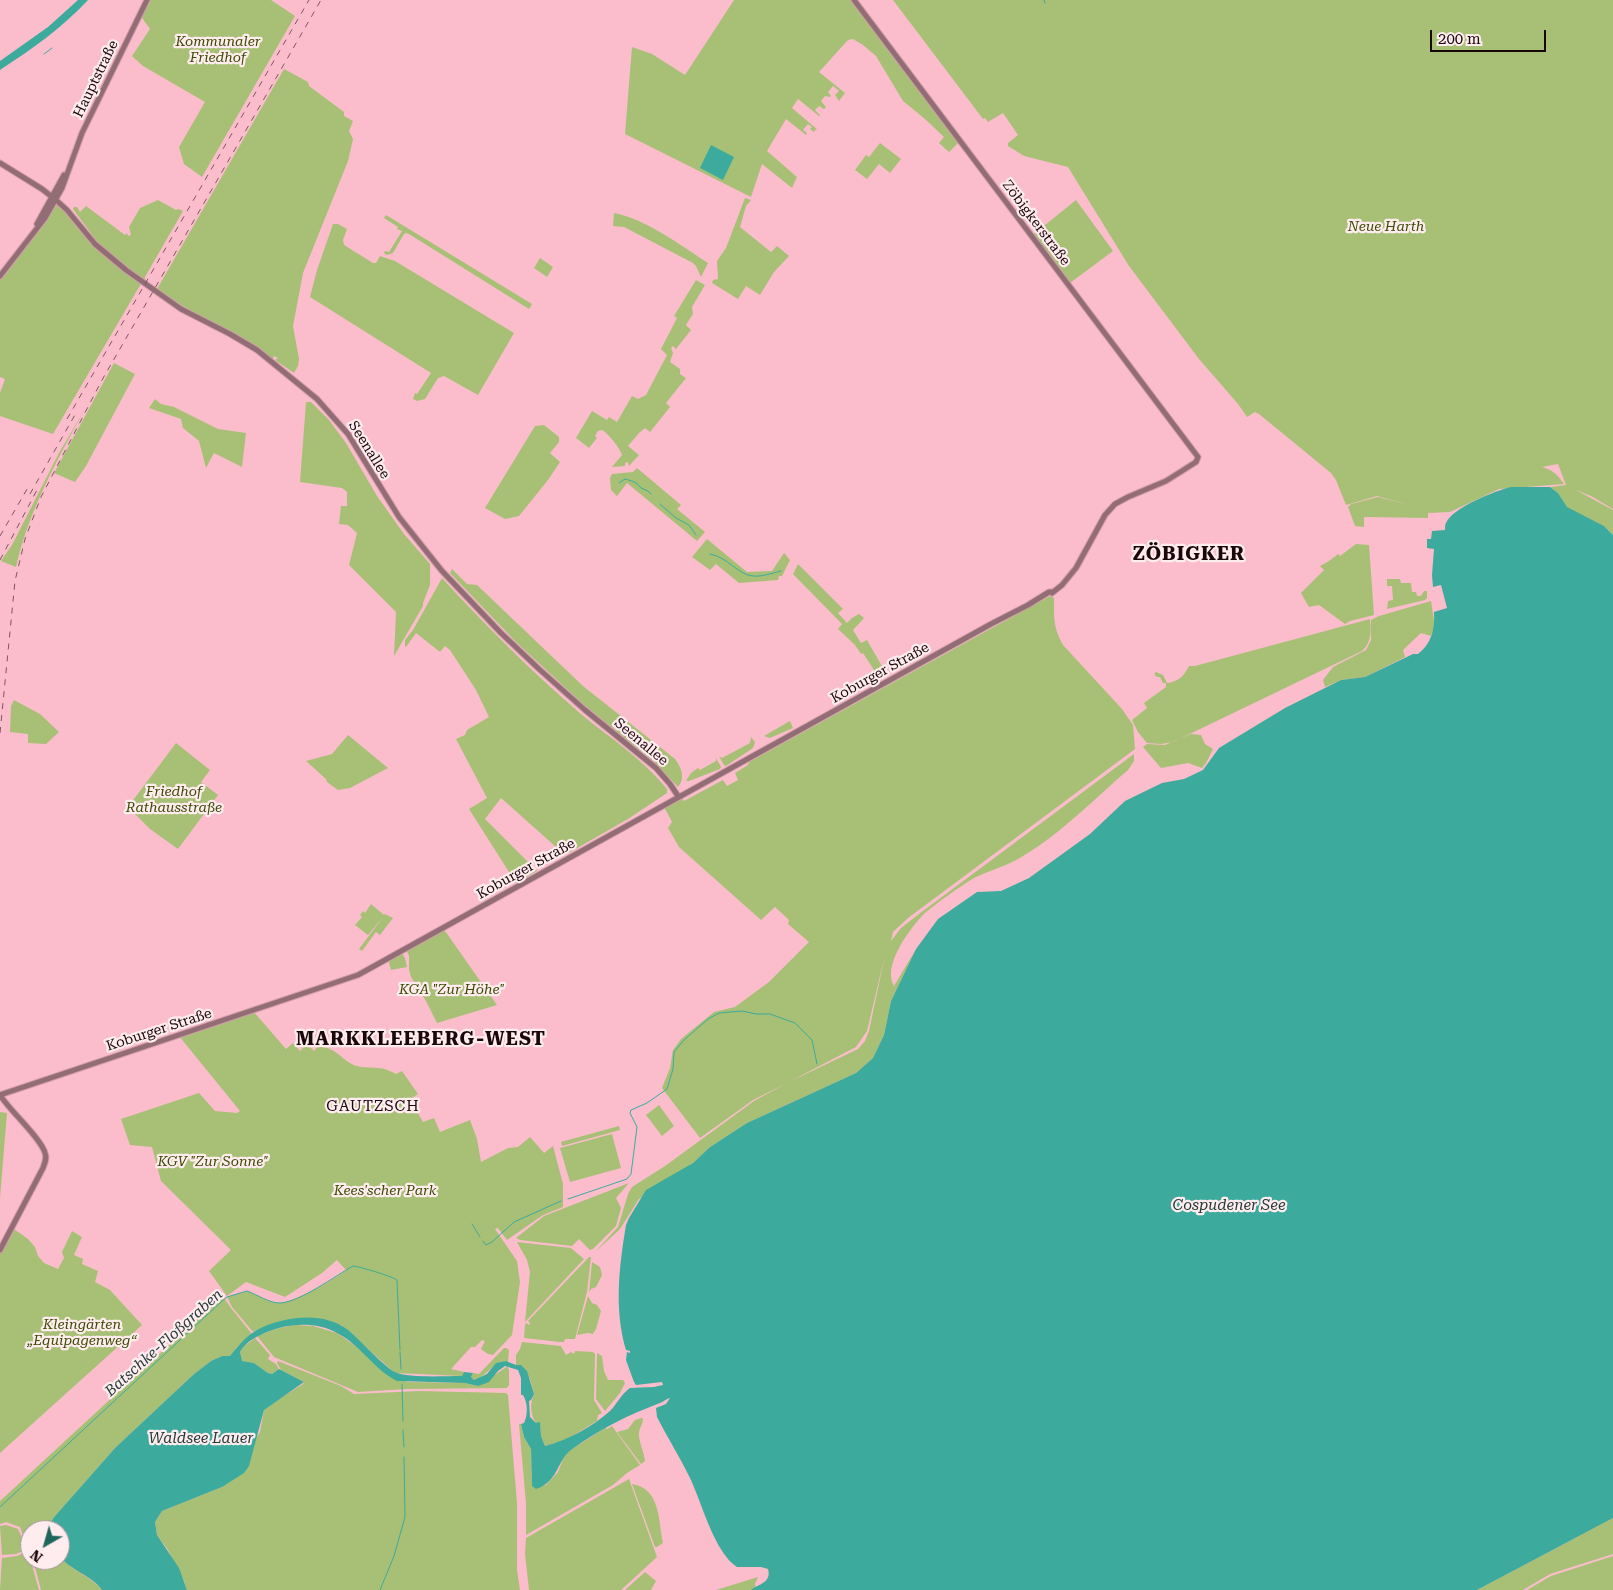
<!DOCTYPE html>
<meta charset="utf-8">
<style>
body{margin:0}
#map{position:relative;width:1613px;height:1590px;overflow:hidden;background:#fbbdcb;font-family:"Roboto Serif",serif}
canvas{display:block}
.north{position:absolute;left:20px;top:1520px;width:50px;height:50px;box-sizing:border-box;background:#ffecef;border:1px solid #a39094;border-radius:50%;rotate:218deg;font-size:14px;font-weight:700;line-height:20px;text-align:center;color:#1a070c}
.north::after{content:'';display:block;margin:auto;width:18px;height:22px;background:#1d665e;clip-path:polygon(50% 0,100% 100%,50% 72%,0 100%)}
.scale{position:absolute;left:1430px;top:30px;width:116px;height:22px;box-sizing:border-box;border:2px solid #1a070c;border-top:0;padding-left:6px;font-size:15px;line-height:18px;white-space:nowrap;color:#1a070c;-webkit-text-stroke:4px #ffecef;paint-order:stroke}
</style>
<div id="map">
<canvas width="1613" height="1590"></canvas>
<div class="north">N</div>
<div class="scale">200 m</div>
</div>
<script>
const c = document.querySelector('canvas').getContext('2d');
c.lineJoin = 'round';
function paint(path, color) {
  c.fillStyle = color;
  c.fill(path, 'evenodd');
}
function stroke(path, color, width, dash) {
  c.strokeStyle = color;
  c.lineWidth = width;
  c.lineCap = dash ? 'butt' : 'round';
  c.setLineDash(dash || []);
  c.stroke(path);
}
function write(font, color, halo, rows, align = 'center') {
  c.font = font + ' "Roboto Serif",serif';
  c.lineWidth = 4.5;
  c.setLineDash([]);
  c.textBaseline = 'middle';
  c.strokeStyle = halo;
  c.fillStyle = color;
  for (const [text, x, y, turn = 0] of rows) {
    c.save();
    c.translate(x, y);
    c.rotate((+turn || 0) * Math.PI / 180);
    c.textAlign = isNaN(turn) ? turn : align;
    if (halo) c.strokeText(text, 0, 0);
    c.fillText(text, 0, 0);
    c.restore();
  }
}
paint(new Path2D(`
 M147 0H271L295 16 202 177 184 164 179 147 205 102 143 66 132 56 150 29 140 15Z
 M734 0H854L960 141 949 152 939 143 944 137 925 119 903 101 876 56 863 45 853 39 848 40 819 72 845 93 839 101 835 95 839 91 833 86 828 92 831 96 830 97 825 96 821 101 826 107 824 109 819 106 815 110 820 115 819 116 798 99 792 108 818 130 816 129 814 132 810 129 812 127 808 124 803 130 807 133 806 135 786 119 767 151 797 177 792 188 762 164 751 197 625 134 632 47 652 54 685 75Z
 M893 0H1613V509L1591 496 1576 490 1613 510V535L1604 526 1566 507 1558 493 1550 487 1566 485 1558 464 1542 467C1553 470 1558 475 1564 484L1499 489 1450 512 1428 513V518L1364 517V527L1355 526 1348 507 1351 504 1378 497 1409 505 1377 496 1346 505 1336 480 1331 473 1259 414 1255 412 1247 417 1238 404 1199 359 1129 266 1068 167 1024 156 1008 146V143L1018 135 1003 113 988 122 985 118 983 119Z
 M284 69 308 82 309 86 344 112V116L353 121 349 131 353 139 348 161 303 273 293 326 299 359 298 366 294 373 275 360 278 358 274 356 273 359C236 333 194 316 157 289Z
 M880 143 901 159 890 173 879 164 867 179 855 170 866 155 869 157Z
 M745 198 751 200 746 206 740 227 771 252 777 246 789 256 774 272 760 295 746 286 738 299 712 283 713 280 718 279 717 261 726 248Z
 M56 200 87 235 142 282 53 434 0 416V393L5 379 0 377V276Z
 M158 200 176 210 178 209 183 211 145 277V281L117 260 99 244 73 209 74 207H77L80 212 86 206 125 235 127 233 128 236 131 235 129 227 140 208Z
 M1076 200 1113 251 1070 283 1034 234Z
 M614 213C644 218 682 246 708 263L701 277 696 266 693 263 624 227 613 226Z
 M386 215 532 304 529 309 409 234 406 233 404 234 393 253 387 255 384 253 385 251 389 252 402 231 397 229 398 227 384 218Z
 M333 224H338L347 229 343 240 344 245 373 263H376L380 256 395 261 514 333 478 395 444 376 438 378 425 399 417 401 413 399 415 393 417 394 431 373 310 297 317 270Z
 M540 258 553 267 547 277 534 268Z
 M696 280 705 285 692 307 693 314 686 325 691 330 676 349 673 346 671 348 673 353 670 362 680 369V374L686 378 666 403 670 407 650 432 645 428 639 433 628 446 639 455 629 466 628 462 625 463V466L612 467 622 455C620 448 608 433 602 430L598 431 595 436 597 438 589 448 576 438 592 411 607 420 609 417 617 422 632 396 638 399 646 395 667 355 661 349 677 318 674 316Z
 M114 363 135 374 86 466 75 482 54 473Z
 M155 399 161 404 174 407 218 429 246 433 242 467 214 453 206 468 199 441 183 428 181 419 149 408Z
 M306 402H311L329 420 346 443 377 496 404 534 430 564V585L423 603V606L394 656 396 612 349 565 357 533 348 525 339 524 341 506H347V492L342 488 300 482Z
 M85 409C57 460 29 510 16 567L1 561 12 545 59 453Z
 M544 425 559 437V442L550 453 560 462 548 480 519 516 505 519 485 508 535 426Z
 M637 468 681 505 677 509 705 532 697 541 627 483 617 496 611 490 610 478 612 474 633 472Z
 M707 539 747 572 772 571 784 553 790 560 782 576H779L778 580 739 583 716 564 710 570 692 557Z
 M1356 544 1369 545 1374 615 1350 621 1345 624 1319 605 1309 607 1301 593 1324 570 1320 566C1327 563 1332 559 1338 554L1340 556Z
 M798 564 843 609 838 613 847 623 852 618 859 614 864 618 853 630 861 643 867 640 887 675 864 686 859 680 874 670 863 653 861 654 855 645 838 629 842 624 793 574Z
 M452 569 467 584 477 585 583 686 675 759C681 767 686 778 678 787L654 762 583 704 516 642 450 573Z
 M442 578C486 626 532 672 581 714 610 738 643 759 667 789V793L628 819 565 855 501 798 485 819 537 871 516 883 469 809 487 798 456 739 465 735 467 730 489 717 476 690 450 650 445 646 440 652 416 633 406 647 405 646V640L413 630Z
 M1387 579H1400L1401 583H1411L1412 592H1416L1417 596H1421L1424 591H1427V598L1425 600 1387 609 1388 601 1393 600 1392 586H1387Z
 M1050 596 1054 598C1054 617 1053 627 1063 645L1122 709 1133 725 1135 749 908 918 893 932 891 941 901 928 919 914 1134 754V761L1128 770C1094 799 1062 833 1023 856 1008 866 990 870 974 878 965 883 929 908 922 916 909 930 882 966 894 986L916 949 891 1001 884 1035 873 1058 856 1073 747 1123 710 1147 693 1163 639 1199 620 1229 595 1252 618 1227 628 1194 632 1187 665 1166 754 1101 785 1084 753 1100 700 1138 662 1088 670 1068 673 1050 681 1039 714 1012 735 1007 769 982 809 942 788 924 789 920 775 907 761 920 679 847 668 828 672 822 663 805 680 795 684 801 723 780 727 786 738 780 735 773 748 765 749 762ZM885 955 869 1031 865 1041 858 1049 789 1082 856 1047 867 1031Z
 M1431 601 1435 627 1431 636 1421 633 1403 650 1405 657 1365 677 1341 680 1325 687 1323 680 1333 667 1366 650 1371 640V620L1379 616Z
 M1370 619C1371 631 1372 642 1362 651L1173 742 1161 744 1147 743 1138 732 1132 720 1147 708 1144 703 1166 687V683H1163L1160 677H1157L1154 674 1156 672 1163 675 1167 683C1178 682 1184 676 1189 666H1195Z
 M14 700 40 714 59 732 46 744 28 743V734L10 732 11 706Z
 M790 721 793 728 770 738 764 736Z
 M1191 734 1201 735 1205 744 1213 749 1206 763 1202 768 1188 763 1161 768 1143 747 1147 744 1165 745Z
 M348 735 388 768 350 788 338 790 327 782 326 779 306 761 332 754Z
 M751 737 755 742 753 748 726 766 724 765 719 756 722 758 750 743Z
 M176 743 210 770 201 782 218 795 178 849 150 829 128 807Z
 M716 758 721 767 720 769 689 781H686L691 773 698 768 700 770 716 761Z
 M371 904 384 915 385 914 393 918 380 935 376 932 362 951 359 949 383 917 368 935 355 925 362 917 360 915 363 911 365 913Z
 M443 928 497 1005 437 1023 426 1001 411 977 409 970V956L406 949Z
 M401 952 405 958 407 967 391 970 388 959Z
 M253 1011 286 1049 293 1043 300 1051 307 1044 314 1051 318 1046C339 1048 342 1062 357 1066 374 1070 378 1064 396 1074L402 1071 418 1094 410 1099 423 1122 434 1118 440 1132 470 1120 477 1139 481 1162 508 1148 518 1147 530 1137 544 1153 553 1146 563 1184V1207L543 1215 507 1240 498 1228 495 1229 517 1261 520 1282 512 1335 493 1355 488 1354 481 1349 485 1341 482 1340 475 1347H471L451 1369 464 1372 462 1376 395 1373 341 1325 323 1320 257 1330 253 1332 232 1307 227 1297 247 1291C258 1295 269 1303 280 1303 294 1302 336 1279 346 1270L337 1260 322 1273 285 1297 246 1282 227 1296 209 1271 231 1250 161 1181 152 1147 130 1145 121 1119 199 1093 215 1111 237 1113 240 1111 179 1036Z
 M659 1105 674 1126 662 1136 646 1115Z
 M0 1112 7 1113 0 1198Z
 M619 1126 620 1130 562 1146 561 1142Z
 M612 1134 621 1168 570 1182 560 1148Z
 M629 1183 616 1198 621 1208 616 1226 593 1249 590 1250 579 1239 572 1246 520 1240 516 1238 544 1216Z
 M11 1227 28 1239 35 1247 38 1256 44 1263 58 1269 64 1258 62 1252 72 1231 82 1237 74 1255 83 1259 82 1264 98 1271 95 1282 110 1290 142 1325 0 1453V1250Z
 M517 1242 571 1248 584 1259 525 1322 530 1272 527 1260Z
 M589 1257H591L587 1292 575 1339H565L564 1342H560L524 1338 525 1325 526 1323 529 1325 530 1323 528 1321Z
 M592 1262 600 1267 602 1275 596 1287 591 1289 589 1293Z
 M588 1296 592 1303 597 1305 601 1311 596 1329 593 1334 588 1333 577 1335Z
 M220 1298H224L231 1308 252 1334 237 1347 230 1356H222L211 1361 194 1374 115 1448 55 1516 49 1524 50 1530H30V1547L28 1548 20 1527 6 1522 0 1524V1501Z
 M295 1325 313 1326 337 1333 407 1382 465 1383 478 1386 508 1366V1369H509V1385L507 1388 407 1389 358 1392 274 1357 257 1336 279 1328Z
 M255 1338 270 1355 268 1359 276 1364 279 1369 272 1374 268 1373 254 1363 241 1361 240 1352 242 1348Z
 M522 1342 561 1346 566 1355 571 1352 574 1354 575 1351 593 1352 595 1354 594 1400 602 1413 598 1415 597 1421 564 1441 545 1446 541 1436 540 1423H536C530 1414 530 1403 534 1394L530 1379 523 1367 516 1365V1355L520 1349Z
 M504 1348H506L509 1350 508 1362C493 1359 490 1375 474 1380L471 1377 473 1373 479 1374Z
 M597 1353 602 1356 604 1371 608 1380H623L625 1383 620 1393 605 1411 596 1399Z
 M278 1361 341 1386 354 1394 419 1391 506 1393 508 1395 517 1503V1570L520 1590H187L184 1581 168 1550 157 1535 155 1522 162 1511 222 1487 260 1432 264 1410 271 1404 303 1384 304 1382 281 1370 277 1363Z
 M641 1418 643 1419C643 1425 638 1429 639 1436 640 1445 644 1452 645 1461L641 1464 617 1432 628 1429 635 1420Z
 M519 1424H521L524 1437 531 1449 532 1486 546 1485 558 1472 563 1459 569 1451 605 1428 607 1429 612 1426 640 1465 627 1473 613 1485 526 1535V1503Z
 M629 1479 657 1557 621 1590H529L525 1554 526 1538Z
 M632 1484C661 1489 658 1520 663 1543L657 1547H655Z
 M1613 1518V1554L1550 1574 1523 1590H1477Z
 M6 1525 18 1529 27 1549 16 1554 2 1555 0 1526Z
 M28 1551 39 1590H0L2 1558 17 1556Z
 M1613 1556V1590H1527L1551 1576Z
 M60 1557C72 1571 91 1576 102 1590H41L33 1560H60Z
 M645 1572 656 1581 651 1590H625Z
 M758 1577 755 1584 756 1588 755 1590H716Z`), '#a7c076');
paint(new Path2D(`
 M78 0H88C62 28 32 49 0 70V61L48 27Z
 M711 145 734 157 723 180 700 168Z
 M1511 487H1550L1558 493 1567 507 1604 526 1613 535V1518L1477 1590H751C758 1584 772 1583 768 1569L761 1567H737C714 1552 702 1503 690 1478 680 1457 667 1437 657 1417L656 1408 666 1404 670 1398C666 1399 663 1402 660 1403 628 1415 598 1430 571 1450 556 1462 559 1481 536 1489L532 1486 531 1449 524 1437 521 1424 524 1423C528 1415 528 1403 523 1395H521V1378L518 1370 505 1366 498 1371 489 1382 478 1386 465 1383 397 1381C385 1375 376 1366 367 1357 358 1348 349 1339 337 1333 317 1322 291 1323 270 1331 259 1335 246 1341 240 1352L242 1361 254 1363 268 1373 272 1374 279 1369 304 1382 264 1410 249 1466 244 1473 222 1487 162 1511 155 1522 157 1535 179 1568 187 1590H102C91 1575 72 1571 60 1557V1530H50L49 1524 55 1516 115 1448 194 1374 211 1361 222 1356H230C237 1347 246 1336 257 1330 283 1316 324 1311 348 1330 359 1339 387 1370 397 1373 413 1378 443 1376 462 1376L464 1372 473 1373 471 1377 474 1380 487 1374 496 1363 506 1361 516 1365H521L527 1371 534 1394 531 1400 529 1401 530 1417 536 1423 540 1422 541 1436 545 1446C568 1440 592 1427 610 1411 617 1404 621 1394 630 1388L654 1387 663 1385 662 1382 636 1385 634 1382 626 1360 627 1352 630 1353V1351L626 1350C614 1310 619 1267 626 1225L629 1218 646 1190 693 1163 710 1147 747 1123 856 1073 873 1058 884 1035 891 1001 916 949 938 919 977 892 1001 891 1029 878 1090 834 1125 801 1162 783 1184 779 1203 770 1219 748 1285 708 1341 680 1365 677 1413 654H1418C1432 643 1435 629 1434 612L1447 608 1441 585 1433 587 1432 575 1434 549 1427 548V539H1431L1432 531 1445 530C1445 529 1445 524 1446 523 1452 508 1497 490 1511 487Z`), '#3cab9e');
stroke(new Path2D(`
 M1044 0 1045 3
 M44 54 52 48
 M619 483 625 479C632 481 637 482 641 488L648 491 651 494
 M660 504 676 518 689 525 696 535
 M710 554C728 557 738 575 753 576 762 577 772 573 781 571
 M568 1199 627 1179 631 1174 637 1127 630 1113 631 1110 647 1103 667 1089 673 1069 674 1052 684 1040 708 1019 719 1013 742 1011 756 1014H770L795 1023 812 1040 817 1064
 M472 1224 480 1237
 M483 1241 486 1245 492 1242 514 1222 561 1201
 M400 1352 401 1369
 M402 1384 403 1421
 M403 1430 404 1447
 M0 1507 221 1302 227 1297 247 1291C258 1295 269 1303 280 1303 300 1302 335 1276 353 1266 361 1267 391 1276 397 1280L400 1350
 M380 1590 394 1556 405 1517 404 1457`), '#3cab9e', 1);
const secondary = new Path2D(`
 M854 0 1198 457 1196 462 1166 481 1128 497 1115 504 1105 515 1076 568 1062 585 1052 593
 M0 163 42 189 56 200 67 210 95 244 126 270 181 309 230 334 257 350 317 399 348 434 399 517 442 571 501 633 539 669 585 710 656 768 670 784 678 796
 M37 224 64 175
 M0 276 45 218 62 188 82 133 147 0
 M0 1095 358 975 991 624 1028 605 1049 592H1053
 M0 1250 43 1168C45 1163 47 1158 45 1153 41 1138 10 1111 0 1095`);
stroke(secondary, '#d29ca9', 7);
stroke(secondary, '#936d75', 5);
stroke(new Path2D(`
 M67 419 309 0
 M30 494 76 413
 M0 536 30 484
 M0 560 37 490
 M0 733 15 581 25 539 41 497 102 380 321 0`), '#7c565f', 1, [6, 6]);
write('italic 14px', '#394b02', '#ffecef', [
 ["Kommunaler",218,42],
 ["Friedhof",218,58],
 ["Neue Harth",1386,227],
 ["Friedhof",174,792],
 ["Rathausstraße",174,808],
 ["KGA \"Zur Höhe\"",452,990],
 ["KGV \"Zur Sonne\"",213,1162],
 ["Kees'scher Park",385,1191],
 ["Kleingärten",82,1325],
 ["„Equipagenweg“",82,1341]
]);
write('14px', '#1a070c', '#ffecef', [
 ["Hauptstraße",96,79,-64],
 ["Zöbigkerstraße",1036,223,53],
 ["Seenallee",369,450,58],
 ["Koburger Straße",880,673,-29],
 ["Seenallee",641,742,40],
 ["Koburger Straße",526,869,-29],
 ["Koburger Straße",159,1030,-18]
]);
c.letterSpacing = '1px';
write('15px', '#1a070c', '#ffecef', [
 ["GAUTZSCH",373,1107]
]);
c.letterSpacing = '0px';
write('italic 15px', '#233b38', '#ffecef', [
 ["Cospudener See",1229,1206],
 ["Batschke‐Floßgraben",164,1343,-42],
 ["Waldsee Lauer",201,1439]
]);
c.letterSpacing = '1px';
write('bold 19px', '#1a070c', '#ffecef', [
 ["ZÖBIGKER",1189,554],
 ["MARKKLEEBERG-WEST",421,1039]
]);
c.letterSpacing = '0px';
</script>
